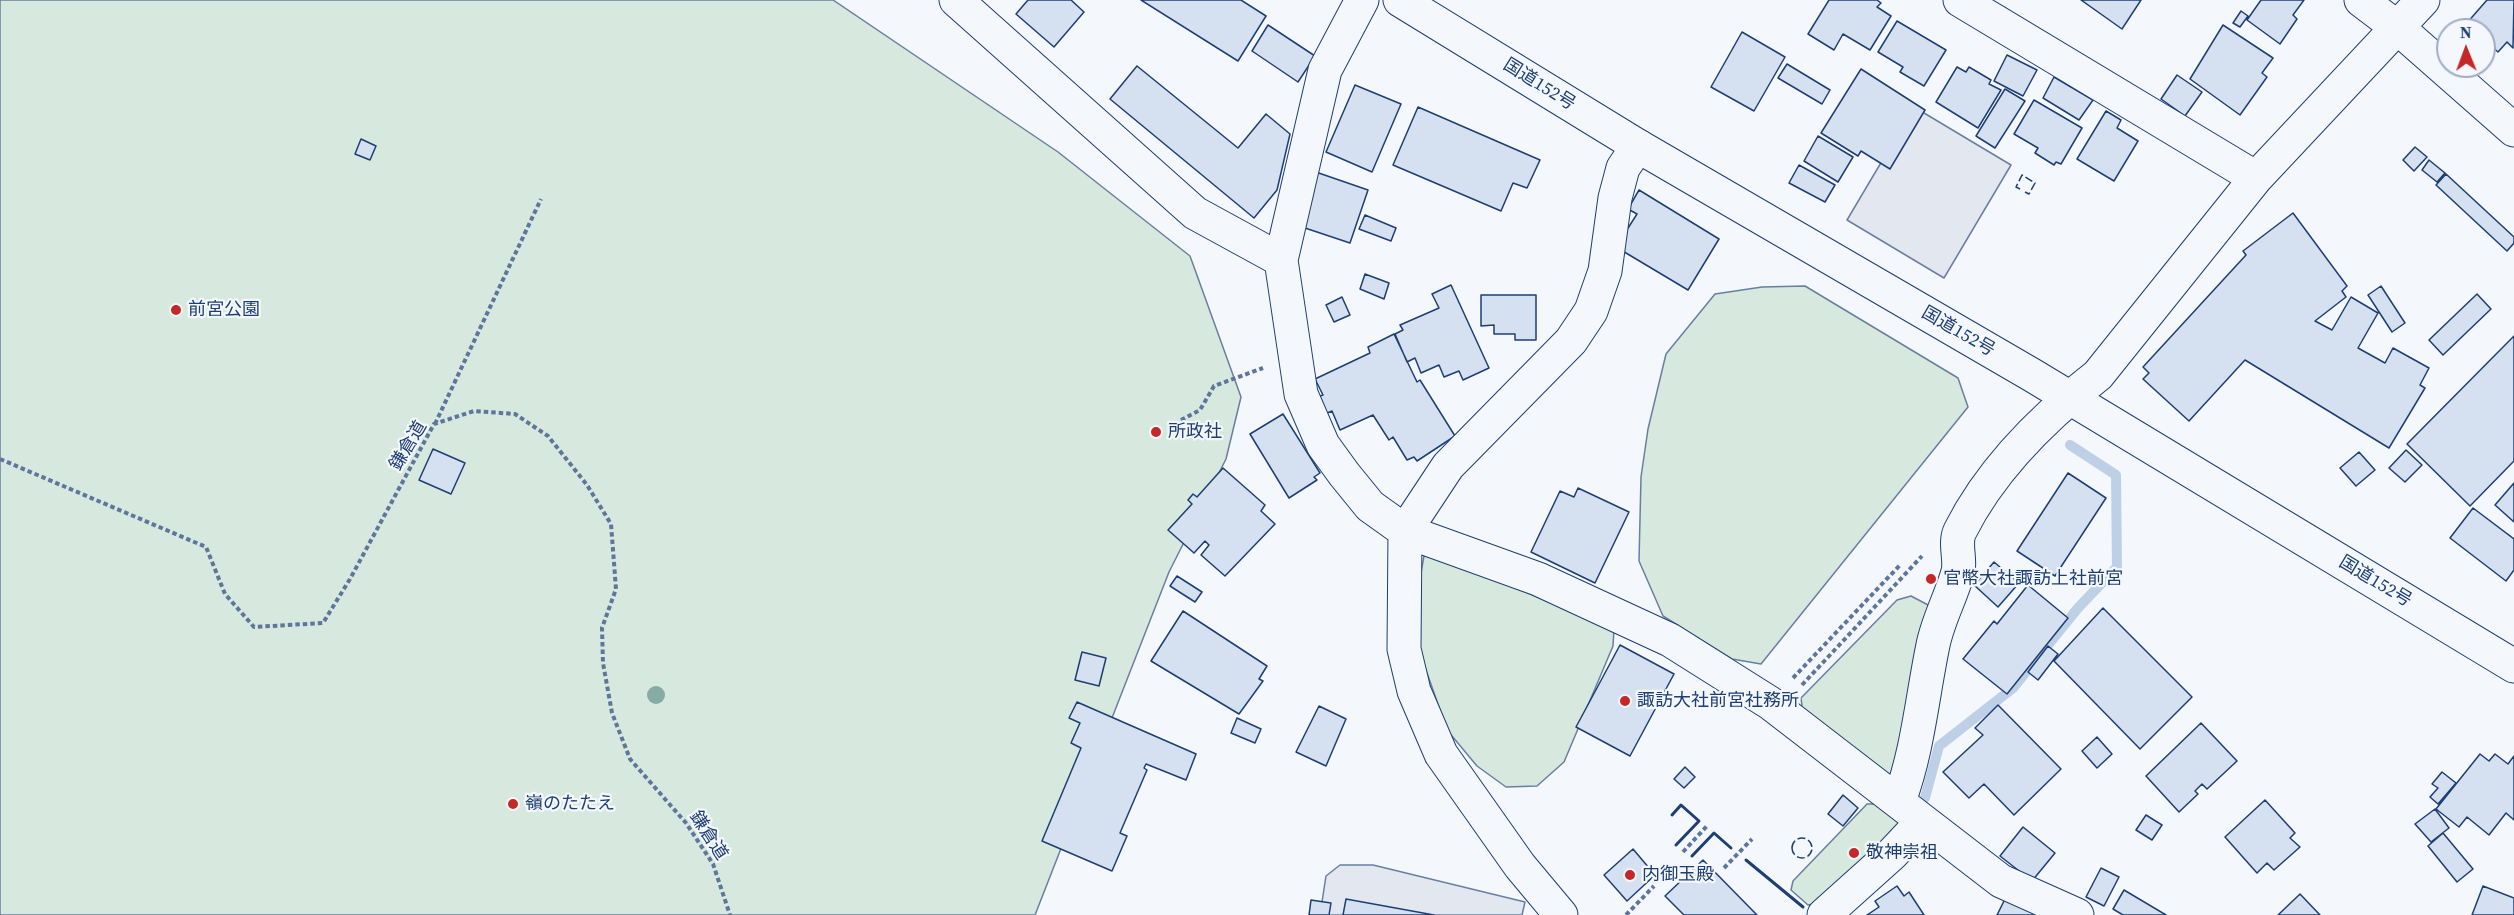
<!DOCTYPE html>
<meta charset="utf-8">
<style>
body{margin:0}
#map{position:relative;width:2514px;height:915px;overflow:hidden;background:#f4f7fb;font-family:"Source Serif 4",serif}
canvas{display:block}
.north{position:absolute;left:2436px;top:18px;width:60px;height:60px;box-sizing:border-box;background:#f4f7fb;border:2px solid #9eadc5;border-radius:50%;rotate:359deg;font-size:16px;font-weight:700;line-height:24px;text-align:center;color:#1d3f73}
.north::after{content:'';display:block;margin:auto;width:21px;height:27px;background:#c62828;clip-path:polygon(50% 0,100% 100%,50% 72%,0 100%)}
</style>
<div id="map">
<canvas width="2514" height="915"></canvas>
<div class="north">N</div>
</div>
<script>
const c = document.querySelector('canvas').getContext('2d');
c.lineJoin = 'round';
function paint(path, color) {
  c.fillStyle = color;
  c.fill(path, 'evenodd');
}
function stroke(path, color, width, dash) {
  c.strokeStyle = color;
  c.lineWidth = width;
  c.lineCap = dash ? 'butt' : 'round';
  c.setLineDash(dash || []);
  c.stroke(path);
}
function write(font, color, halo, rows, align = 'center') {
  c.font = font + ' "Source Serif 4","Noto Sans JP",serif';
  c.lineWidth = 4.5;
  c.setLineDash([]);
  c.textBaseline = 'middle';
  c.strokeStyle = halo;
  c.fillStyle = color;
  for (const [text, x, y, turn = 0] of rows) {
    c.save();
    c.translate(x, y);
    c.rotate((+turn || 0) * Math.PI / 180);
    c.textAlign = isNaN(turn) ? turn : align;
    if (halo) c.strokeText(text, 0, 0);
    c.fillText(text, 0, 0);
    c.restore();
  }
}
const green = new Path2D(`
 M0 0H833L1058 152 1190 256 1241 397 1226 459 1169 572 1035 915H0Z
 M1805 286 1958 378 1968 407 1761 664 1732 659 1663 616 1639 561 1641 477 1648 429 1666 354 1715 294 1762 287Z
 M1425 550 1614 629 1613 646 1564 762 1537 786 1506 787 1477 766 1447 730 1419 650 1416 602Z
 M1911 596 1930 606 1894 774 1884 775 1803 714 1801 698 1897 600Z
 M1867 804H1876L1898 822V831L1819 903 1808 905 1791 890 1793 881Z`);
paint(green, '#d7e8df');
stroke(green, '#687fa3', 1.5);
const parking = new Path2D(`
 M1914 107 2011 165 1944 278 1847 220Z
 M1340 865H1373L1525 902 1522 915H1320L1326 876Z`);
paint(parking, '#e3e8f0');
stroke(parking, '#687fa3', 1.5);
stroke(new Path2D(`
 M1925 798 1939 746 2013 688 2078 608 2117 567 2116 475 2070 445`), '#bed0e5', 10);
const building = new Path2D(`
 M1028 0H1071L1084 12 1054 47 1016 14Z
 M1141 0H1241L1266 16 1238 61Z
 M1829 0H1877L1881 3 1877 7 1891 16 1870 50 1843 34 1834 50 1808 34Z
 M2081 0H2141L2122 29Z
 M2261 0H2304L2293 15 2297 19 2280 44 2247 20Z
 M2487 0H2514L2513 48 2507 42 2498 52 2484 40V30H2473L2466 24Z
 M2241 11 2248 16 2240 27 2233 23Z
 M1897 21 1946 50 1924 86 1900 72 1903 67 1878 52Z
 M1268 25 1315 56 1298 82 1252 51Z
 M2223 25 2273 58 2262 73 2267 77 2240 115 2190 79Z
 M1742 32 1785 57 1754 111 1711 87Z
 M2007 55 2037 70 2023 96 1994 81Z
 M1787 64 1830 90 1822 104 1778 78Z
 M1137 66 1238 148 1266 114 1290 134 1277 190 1254 218 1110 99Z
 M1957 67 1966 72 1969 67 1991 80 1989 84 2001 90 1978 128 1936 102Z
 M1861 69 1925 110 1890 169 1861 151 1858 156 1821 133Z
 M2177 75 2202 92 2185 116 2161 99Z
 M2054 77 2093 100 2079 120 2043 98Z
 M1355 85 1401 104 1372 172 1326 152Z
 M2005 89 2025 101 1995 148 1976 136Z
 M2034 100 2082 128 2061 164 2056 162 2054 165 2035 153 2038 148 2014 134Z
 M1418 107 1540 160 1527 188 1513 183 1501 211 1393 165Z
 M2106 111 2121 120 2117 128 2138 141 2114 181 2077 159Z
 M1818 136 1853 157 1838 182 1804 161Z
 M361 139 376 146 370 160 355 154Z
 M2415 147 2427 157 2414 171 2403 160Z
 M2429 160 2445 173 2437 182 2422 170Z
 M1799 165 1835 185 1825 202 1789 183Z
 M1310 170 1368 190 1350 243 1293 224Z
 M2446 174 2514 237V243L2507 251 2436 185Z
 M1639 190 1719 239 1688 290 1616 247 1637 214 1628 209Z
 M2293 213 2347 286 2342 291 2346 297 2315 321 2332 330 2351 297 2378 313 2358 348 2385 363 2393 348 2429 368 2420 385 2425 388 2389 448 2245 360 2189 421 2143 379 2149 373 2143 367 2246 255 2243 251Z
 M1365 215 1396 228 1391 241 1359 229Z
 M1365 274 1389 283 1384 299 1360 289Z
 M1451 285 1489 368 1463 380 1459 371 1444 377 1439 365 1421 373 1415 358 1407 362 1395 334 1403 330 1400 325 1439 308 1432 294Z
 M2381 286 2405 323 2392 332 2368 295Z
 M2477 294 2491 309 2443 355 2429 340Z
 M1481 295H1536V340H1515V334H1494V325L1481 326Z
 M1342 297 1350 315 1334 322 1326 305Z
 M1394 334 1417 382 1420 380 1455 436 1417 461 1414 457 1407 460 1393 437 1389 440 1373 415 1340 430 1332 411 1325 414 1317 397 1323 395 1315 379 1370 353 1368 347Z
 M2514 336V461L2470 506 2407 444Z
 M1283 414 1320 473 1314 477 1317 480 1289 498 1250 434Z
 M433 449 465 463 451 494 419 480Z
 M2406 450 2422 465 2405 482 2389 468Z
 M2359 452 2375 470 2356 486 2340 468Z
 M1223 468 1265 505 1261 511 1275 524 1225 576 1201 555 1209 545 1205 541 1194 553 1168 530 1192 504 1188 500 1193 494 1197 497Z
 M2068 473 2106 498 2055 576 2017 551Z
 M2514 483V522L2495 505Z
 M1578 488 1629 512 1595 583 1531 552 1560 491 1574 497Z
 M2473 508 2514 539V570L2506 581 2450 538Z
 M1994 562 2019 583 1998 607 1974 585Z
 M1177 576 1202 592 1195 602 1170 586Z
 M2028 585 2068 618 2007 694 1963 659 1994 621 1997 624Z
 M2103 608 2192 697 2140 749 2054 661Z
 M1183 611 1267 666 1259 679 1263 681 1239 714 1151 661Z
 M1620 645 1674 674 1630 756 1576 727Z
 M2048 646 2058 654 2038 680 2028 672Z
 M1082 652 1106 658 1099 686 1075 680Z
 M1077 702 1196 754 1186 780 1146 764 1144 768 1147 770 1120 833 1127 836 1112 871 1042 841 1081 748 1071 743 1080 723 1069 718Z
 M1998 705 2061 769 2014 815 1984 784 1969 798 1943 772 1983 735 1975 728Z
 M1319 706 1346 719 1326 766 1296 752Z
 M1237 718 1261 729 1255 743 1231 733Z
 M2201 723 2237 761 2207 789 2202 784 2195 791 2198 794 2179 812 2146 776Z
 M2097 737 2112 754 2097 768 2082 751Z
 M2480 754 2489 761 2495 754 2508 764 2514 756V820L2506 813 2489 835 2467 817 2459 827 2436 809Z
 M1685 767 1695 777 1684 788 1674 779Z
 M2442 772 2456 783 2438 804 2430 797 2438 788 2432 784Z
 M1843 795 1858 808 1843 826 1828 814Z
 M2265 800 2295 833 2290 838 2300 847 2274 870 2267 863 2257 873 2225 837Z
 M2435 809 2449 828 2431 842 2415 824Z
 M2146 815 2162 825 2152 840 2136 830Z
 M2023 827 2055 853 2032 881 2000 856Z
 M2443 833 2473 869 2457 882 2428 846Z
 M1633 849 1655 875 1627 901 1604 875Z
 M1703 860 1757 915H1684L1665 896Z
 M2101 868 2119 877 2104 906 2086 897Z
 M1897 886 1904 896 1909 892 1924 915H1867L1879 907 1875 901Z
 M2483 886 2514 898V915H2472Z
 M2124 890 2166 915H2123L2113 909Z
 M2008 893 2051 915H1997Z
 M2300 894 2320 915H2278Z
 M1346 899 1434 915H1343Z
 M1311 900 1331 903 1329 915H1309Z`);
paint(building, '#d5e0f0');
stroke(building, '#1d3f73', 1.5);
const minor = new Path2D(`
 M956 0 1195 213 1281 260
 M1362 0 1325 70 1281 260 1301 394 1323 445 1344 474 1370 506 1405 531 1538 579 1670 640 1770 703 2001 881 2077 915
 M1960 0 2256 178
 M2361 0 2398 28 2514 130
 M1899 801C1918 750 1922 698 1933 645 1938 620 1951 597 1958 572 1961 559 1954 543 1960 531 1991 469 2044 417 2098 375L2256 178 2423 0
 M1561 915 1520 866 1441 754 1414 691 1404 649 1405 531 1448 466 1571 341 1591 311 1605 271 1615 198 1623 168 1638 146
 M1824 915 1892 854 1923 821`);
const highway = new Path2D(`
 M1400 0 1638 146 2032 375 2514 666`);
stroke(minor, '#1d3f73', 35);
stroke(highway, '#1d3f73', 35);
stroke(new Path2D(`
 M1181 420 1200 410 1214 386 1263 368
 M435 424 541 199
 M0 459 206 547 225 594 254 627 323 623 350 579 434 424 474 411 515 414 548 436 587 485 611 524 616 589 602 628 603 663 612 713 630 759 686 823 713 864 730 915
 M1793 678 1900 565
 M1802 685 1922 556
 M1683 852 1707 826
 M1724 868 1752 839
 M1626 915 1654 886`), '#5e769c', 4, [4.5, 3]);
stroke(minor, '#f4f7fb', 33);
stroke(highway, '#f4f7fb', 33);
stroke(new Path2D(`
 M2020 189 2016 187 2022 175 2035 183 2029 194 2025 192
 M1792 848a10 10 0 1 1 20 0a10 10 0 1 1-20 0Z`), '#1d3f73', 1.5, [8, 3]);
stroke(new Path2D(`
 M1672 815 1681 805 1699 821 1676 845
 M1692 856 1714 833 1731 848
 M1746 860 1803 907`), '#1d3f73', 3);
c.fillStyle = '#86aba6';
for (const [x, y] of [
 [656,695]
]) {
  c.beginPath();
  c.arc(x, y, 9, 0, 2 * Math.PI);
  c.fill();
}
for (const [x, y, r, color] of [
 [176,310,6,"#c62828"],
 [1156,432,6,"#c62828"],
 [1931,579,6,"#c62828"],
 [1625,701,6,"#c62828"],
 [513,804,6,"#c62828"],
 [1854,853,6,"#c62828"],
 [1630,875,6,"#c62828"]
]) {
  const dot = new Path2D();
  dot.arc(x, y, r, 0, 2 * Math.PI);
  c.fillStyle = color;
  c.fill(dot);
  stroke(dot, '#f4f7fb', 2);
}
write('18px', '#1d3f73', '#f4f7fb', [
 ["国道152号",1539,85,32],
 ["国道152号",1958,332,30],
 ["鎌倉道",409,446,-59],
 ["国道152号",2375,582,31],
 ["鎌倉道",708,836,57]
]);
write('18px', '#1d3f73', '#f4f7fb', [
 ["前宮公園",188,310],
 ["所政社",1168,432],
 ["官幣大社諏訪上社前宮",1943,579],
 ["諏訪大社前宮社務所",1637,701],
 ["嶺のたたえ",525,804],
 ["敬神崇祖",1866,853],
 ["内御玉殿",1642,875]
], 'left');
</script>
